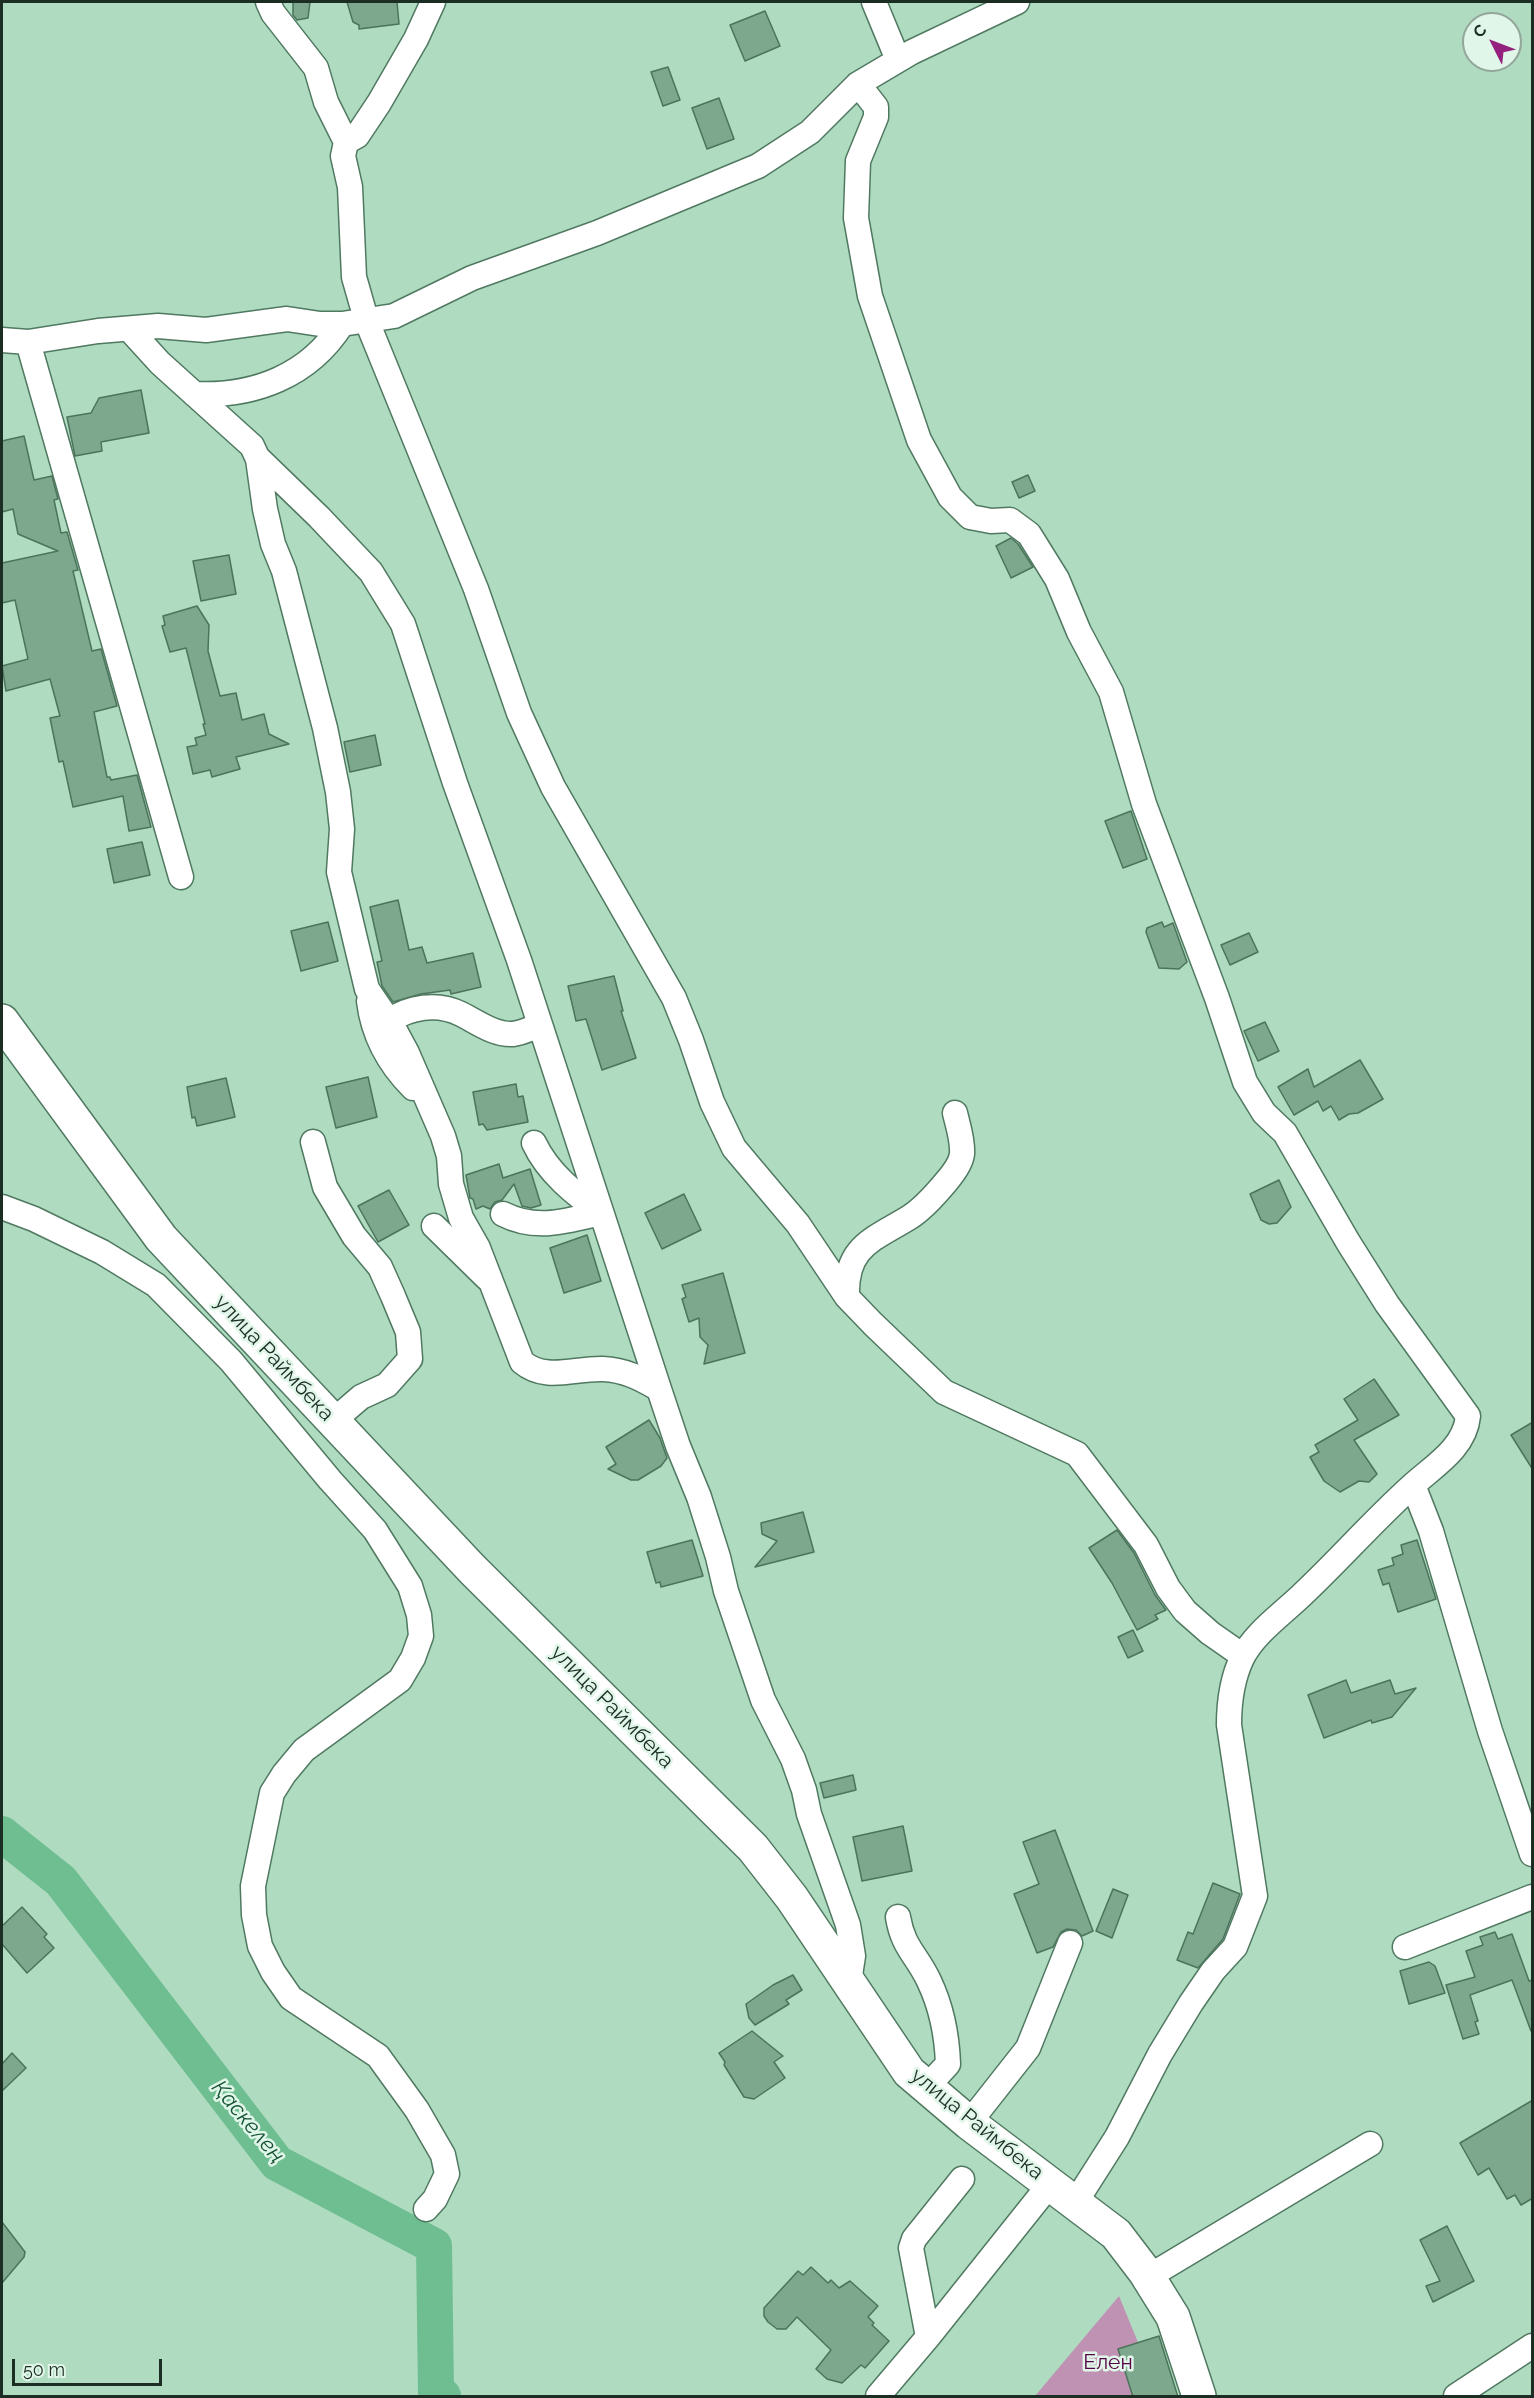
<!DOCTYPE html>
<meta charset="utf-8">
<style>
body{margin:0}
#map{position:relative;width:1534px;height:2398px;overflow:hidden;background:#afdbc0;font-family:Raleway,sans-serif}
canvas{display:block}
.frame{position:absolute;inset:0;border:3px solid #1c2d23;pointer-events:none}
.north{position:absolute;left:1462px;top:12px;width:60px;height:60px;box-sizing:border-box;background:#e0f6e8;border:2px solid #92a699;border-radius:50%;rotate:312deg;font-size:16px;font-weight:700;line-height:24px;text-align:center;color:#1c2d23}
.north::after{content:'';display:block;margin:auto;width:21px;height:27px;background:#95217e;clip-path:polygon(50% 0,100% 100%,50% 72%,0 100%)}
.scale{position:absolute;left:12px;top:2359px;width:150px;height:27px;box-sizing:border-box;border:3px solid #1c2d23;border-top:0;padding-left:8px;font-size:18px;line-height:21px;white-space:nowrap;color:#1c2d23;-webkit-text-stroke:4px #e0f6e8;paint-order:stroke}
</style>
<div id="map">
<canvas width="1534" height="2398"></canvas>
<div class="frame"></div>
<div class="north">С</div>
<div class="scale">50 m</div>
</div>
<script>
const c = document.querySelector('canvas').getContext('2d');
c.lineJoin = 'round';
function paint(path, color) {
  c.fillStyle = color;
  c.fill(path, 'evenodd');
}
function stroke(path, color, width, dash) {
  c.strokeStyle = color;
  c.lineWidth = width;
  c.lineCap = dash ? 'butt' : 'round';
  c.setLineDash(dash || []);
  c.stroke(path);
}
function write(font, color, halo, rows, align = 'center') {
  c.font = font + ' Raleway,sans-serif';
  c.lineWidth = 5;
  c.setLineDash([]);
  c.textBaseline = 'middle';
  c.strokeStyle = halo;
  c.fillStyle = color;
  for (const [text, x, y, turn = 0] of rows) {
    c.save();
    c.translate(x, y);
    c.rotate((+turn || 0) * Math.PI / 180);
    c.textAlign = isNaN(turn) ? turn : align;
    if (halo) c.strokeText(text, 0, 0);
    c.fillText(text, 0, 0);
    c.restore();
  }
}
paint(new Path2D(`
 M1119 2296 1160 2396H1035Z`), '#bf91b2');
stroke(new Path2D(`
 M2 1834 61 1881 277 2163 434 2246 436 2392 443 2396`), '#6ebe91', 36);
const building = new Path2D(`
 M293 2H310L308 18 297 20 293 15Z
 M347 2H397L399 24 359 29V25L353 22Z
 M765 11 780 46 745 61 730 25Z
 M668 67 680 100 663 106 651 72Z
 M719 98 734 139 707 149 692 108Z
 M141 390 149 433 101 442 102 451 75 456 67 417 91 413 99 398Z
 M24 436 34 480 52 476 58 499 54 500 61 533 67 532 78 570 73 571 92 651 101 649 117 706 94 712 107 777H110L111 780 137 775 151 827 129 831 123 796 73 807 63 761 59 762 50 718 60 716 50 679 6 691 2 666 28 659 15 600 2 603V563L58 551 18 534 13 509 2 512V441Z
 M1028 475 1035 491 1019 498 1012 482Z
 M1011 538 1018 544 1033 567 1011 578 996 546Z
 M229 555 236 594 201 601 193 561Z
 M197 606 209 625 208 651 220 696 236 693 242 720 264 714 269 734 289 744 236 757 240 769 212 777 210 770 193 774 187 747 197 745 195 738 206 735 203 724H205L186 648 170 652 162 626 165 625 163 616Z
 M375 735 381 765 350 772 344 742Z
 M1131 811 1147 859 1123 868 1105 821Z
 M142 842 150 875 114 883 107 849Z
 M398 900 409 950 422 947 427 963 473 953 481 987 451 994 450 990 421 994 393 1002 382 986 377 962 382 961 370 907Z
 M328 922 338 961 301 971 291 931Z
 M1162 922 1164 927 1173 923 1187 962 1179 969 1159 968 1146 932 1147 928Z
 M1249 933 1258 952 1230 965 1221 945Z
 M614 976 623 1011H621L636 1058 602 1070 586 1019 576 1021 568 986Z
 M1265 1022 1279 1051 1258 1061 1244 1031Z
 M1360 1060 1383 1099 1358 1113 1349 1114 1339 1120 1331 1106 1323 1111 1318 1101 1294 1115 1278 1087 1308 1069 1314 1087Z
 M368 1077 377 1117 336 1128 326 1087Z
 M226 1078 235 1117 197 1126 195 1117 192 1118 187 1087Z
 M516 1084 518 1097 523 1096 528 1122 487 1130 483 1124 479 1125 473 1092Z
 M499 1164 503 1178 530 1169 541 1205 531 1208 522 1206 514 1184 502 1200 495 1202 490 1209 483 1206 476 1209 473 1199 470 1198 466 1175Z
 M1279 1180 1291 1207 1277 1223 1269 1224 1261 1220 1250 1194Z
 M389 1190 409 1225 378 1242 358 1206Z
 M684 1194 701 1230 662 1249 645 1213Z
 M587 1235 601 1281 564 1293 550 1248Z
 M723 1273 745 1353 704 1364 708 1345 700 1337 699 1318 689 1322 682 1299 686 1297 682 1285Z
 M1374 1379 1399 1415 1354 1440 1377 1474 1369 1482 1359 1481 1340 1492 1324 1481 1310 1457 1319 1452 1315 1445 1358 1420 1344 1399Z
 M649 1420 660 1438 667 1458 661 1466 638 1480H631L608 1469 616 1464 606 1447Z
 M1533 1422V1470L1511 1435Z
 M803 1512 814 1552 755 1567 777 1541 762 1534 761 1523Z
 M1117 1530 1134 1553 1155 1595 1166 1610 1155 1615 1158 1619 1137 1630 1112 1583 1089 1548Z
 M692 1540 703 1576 661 1587 660 1582 656 1583 647 1552Z
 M1417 1540 1436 1599 1398 1612 1389 1583 1383 1585 1378 1570 1394 1565 1392 1558 1403 1554 1401 1545Z
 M1133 1630 1143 1651 1128 1658 1118 1637Z
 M1346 1680 1351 1693 1390 1680 1395 1694 1416 1688 1392 1717 1372 1723 1371 1720 1324 1738 1308 1695Z
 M853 1775 856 1790 824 1798 820 1783Z
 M903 1826 912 1871 862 1881 853 1837Z
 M1055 1830 1093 1931 1082 1936 1076 1930 1067 1929 1061 1932 1053 1947 1037 1953 1014 1894 1039 1884 1023 1842Z
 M1213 1883 1240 1894 1223 1939 1198 1968 1177 1960 1188 1932 1193 1934Z
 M1113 1889 1128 1895 1112 1938 1096 1931Z
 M22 1907 47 1934 44 1937 54 1948 27 1973 2 1944V1926Z
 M1495 1932 1498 1939 1512 1934 1529 1981 1533 1980V2031H1531L1512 1980 1470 1995 1478 2021 1475 2022 1479 2034 1463 2039 1446 1985 1475 1977 1466 1951 1483 1945 1480 1937Z
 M1429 1962 1435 1966 1445 1993 1409 2004 1400 1971Z
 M793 1975 802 1990 786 2000 789 2004 755 2025 749 2018 746 2004 773 1985Z
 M752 2031 783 2056 774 2062 785 2078 754 2099 744 2097 724 2065 725 2062 719 2053Z
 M12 2053 26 2068 2 2091V2064Z
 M1533 2100V2198L1521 2205 1515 2195 1507 2199 1489 2168 1478 2175 1460 2143Z
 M2 2222 25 2252 24 2257 2 2283Z
 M1447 2226 1474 2281 1433 2302 1426 2286 1440 2281 1420 2240Z
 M811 2267 828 2283 831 2280 839 2288 850 2281 878 2306 868 2317 874 2323 872 2325 889 2341 865 2368 861 2365 842 2383 827 2379 816 2369 831 2350 797 2317 786 2329H777L768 2322 764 2316V2308L798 2271 803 2275Z
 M1159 2336 1178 2397H1133L1118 2349Z`);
paint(building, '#7da88e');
stroke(building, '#4b745b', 1.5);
const street = new Path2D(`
 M268 2 273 13 316 68 326 102 346 142 357 136 379 103 416 39 433 2
 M874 2 898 60
 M858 84 876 107V117L858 161 856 218 870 296 919 440 950 497 970 517 991 521 1010 520 1029 534 1057 579 1079 632 1111 692 1144 804 1217 998 1245 1082 1264 1113 1285 1133 1348 1242 1387 1304 1468 1416C1465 1448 1434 1466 1413 1485 1375 1519 1342 1557 1305 1592 1285 1612 1255 1632 1242 1658 1232 1679 1229 1703 1229 1725L1255 1896 1235 1947 1213 1971 1191 2003 1160 2054 1117 2137 1075 2203
 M346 142 343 156 350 187 354 277 366 319 476 589 519 713 553 787 674 998 691 1040 712 1102 734 1148 798 1224 847 1297 873 1324 944 1392 1077 1454 1146 1545 1168 1588 1185 1611 1210 1633 1243 1656
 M129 329 160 363 252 446 258 459 265 509 273 544 284 571 325 728 338 792 342 829 339 872 367 989 393 1027 407 1053 443 1136 449 1156 451 1184 461 1218 478 1248 522 1362C546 1382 574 1368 603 1369 625 1370 640 1378 659 1389
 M2 340 28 342 98 331 158 326 206 330 287 319 320 324H342L394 316 472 278 597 233 758 166 810 132 858 84 912 52 1017 2
 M28 342 181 877
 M194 394C254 397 309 376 342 324
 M257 457 319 517 371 572 403 624 455 783 519 960 659 1389 678 1446 699 1497 718 1557 726 1591 763 1700 793 1759 804 1790 809 1814 848 1925 853 1956 849 1982
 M369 1001C373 1034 389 1064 413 1088
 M389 1021C409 1007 437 1002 461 1014 477 1022 494 1035 513 1034 522 1033 532 1028 540 1025
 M313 1142 325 1187 354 1236 380 1267 393 1296 408 1332 410 1359 387 1385 361 1397 333 1421
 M534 1143C548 1173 575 1194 601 1213
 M2 1207 34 1219 102 1252 156 1285 231 1361 330 1480 375 1530 410 1586 419 1615 421 1636 413 1658 400 1680 304 1750 284 1774 272 1793 253 1886 254 1915 260 1946 273 1972 291 1998 378 2056 417 2110 443 2155 447 2174 435 2199 426 2209
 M503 1214C536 1231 567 1221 601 1213
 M434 1226 487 1278
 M847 1297C845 1246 873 1240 910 1217 924 1208 936 1194 946 1182 952 1175 961 1163 962 1154 963 1140 958 1126 955 1113
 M1413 1485 1431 1531 1490 1731 1532 1854
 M898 1917C903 1948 917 1955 929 1981 941 2006 947 2036 948 2064L936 2077 925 2085
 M1405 1947 1532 1897
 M969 2123 1028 2048 1070 1943
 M1148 2277 1370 2144
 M928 2337 911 2248 914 2239 962 2179
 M878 2396 928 2337 1050 2184
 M1456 2396 1532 2346`);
const secondary = new Path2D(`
 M2 1021 161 1238 472 1569 753 1848 792 1898 909 2072 969 2123 1116 2234 1145 2272 1173 2317 1199 2396`);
stroke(street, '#507961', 27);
stroke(secondary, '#507961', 36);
stroke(street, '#fff', 24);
stroke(secondary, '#fff', 33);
write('21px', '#1c2d23', '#e0f6e8', [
 ["улица Раймбека",274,1358,47],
 ["улица Раймбека",612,1707,45],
 ["улица Раймбека",977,2124,39]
]);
write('21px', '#580449', '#e0f6e8', [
 ["Елен",1108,2363]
]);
write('italic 22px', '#175335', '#e0f6e8', [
 ["Қаскелең",248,2122,50]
]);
</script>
